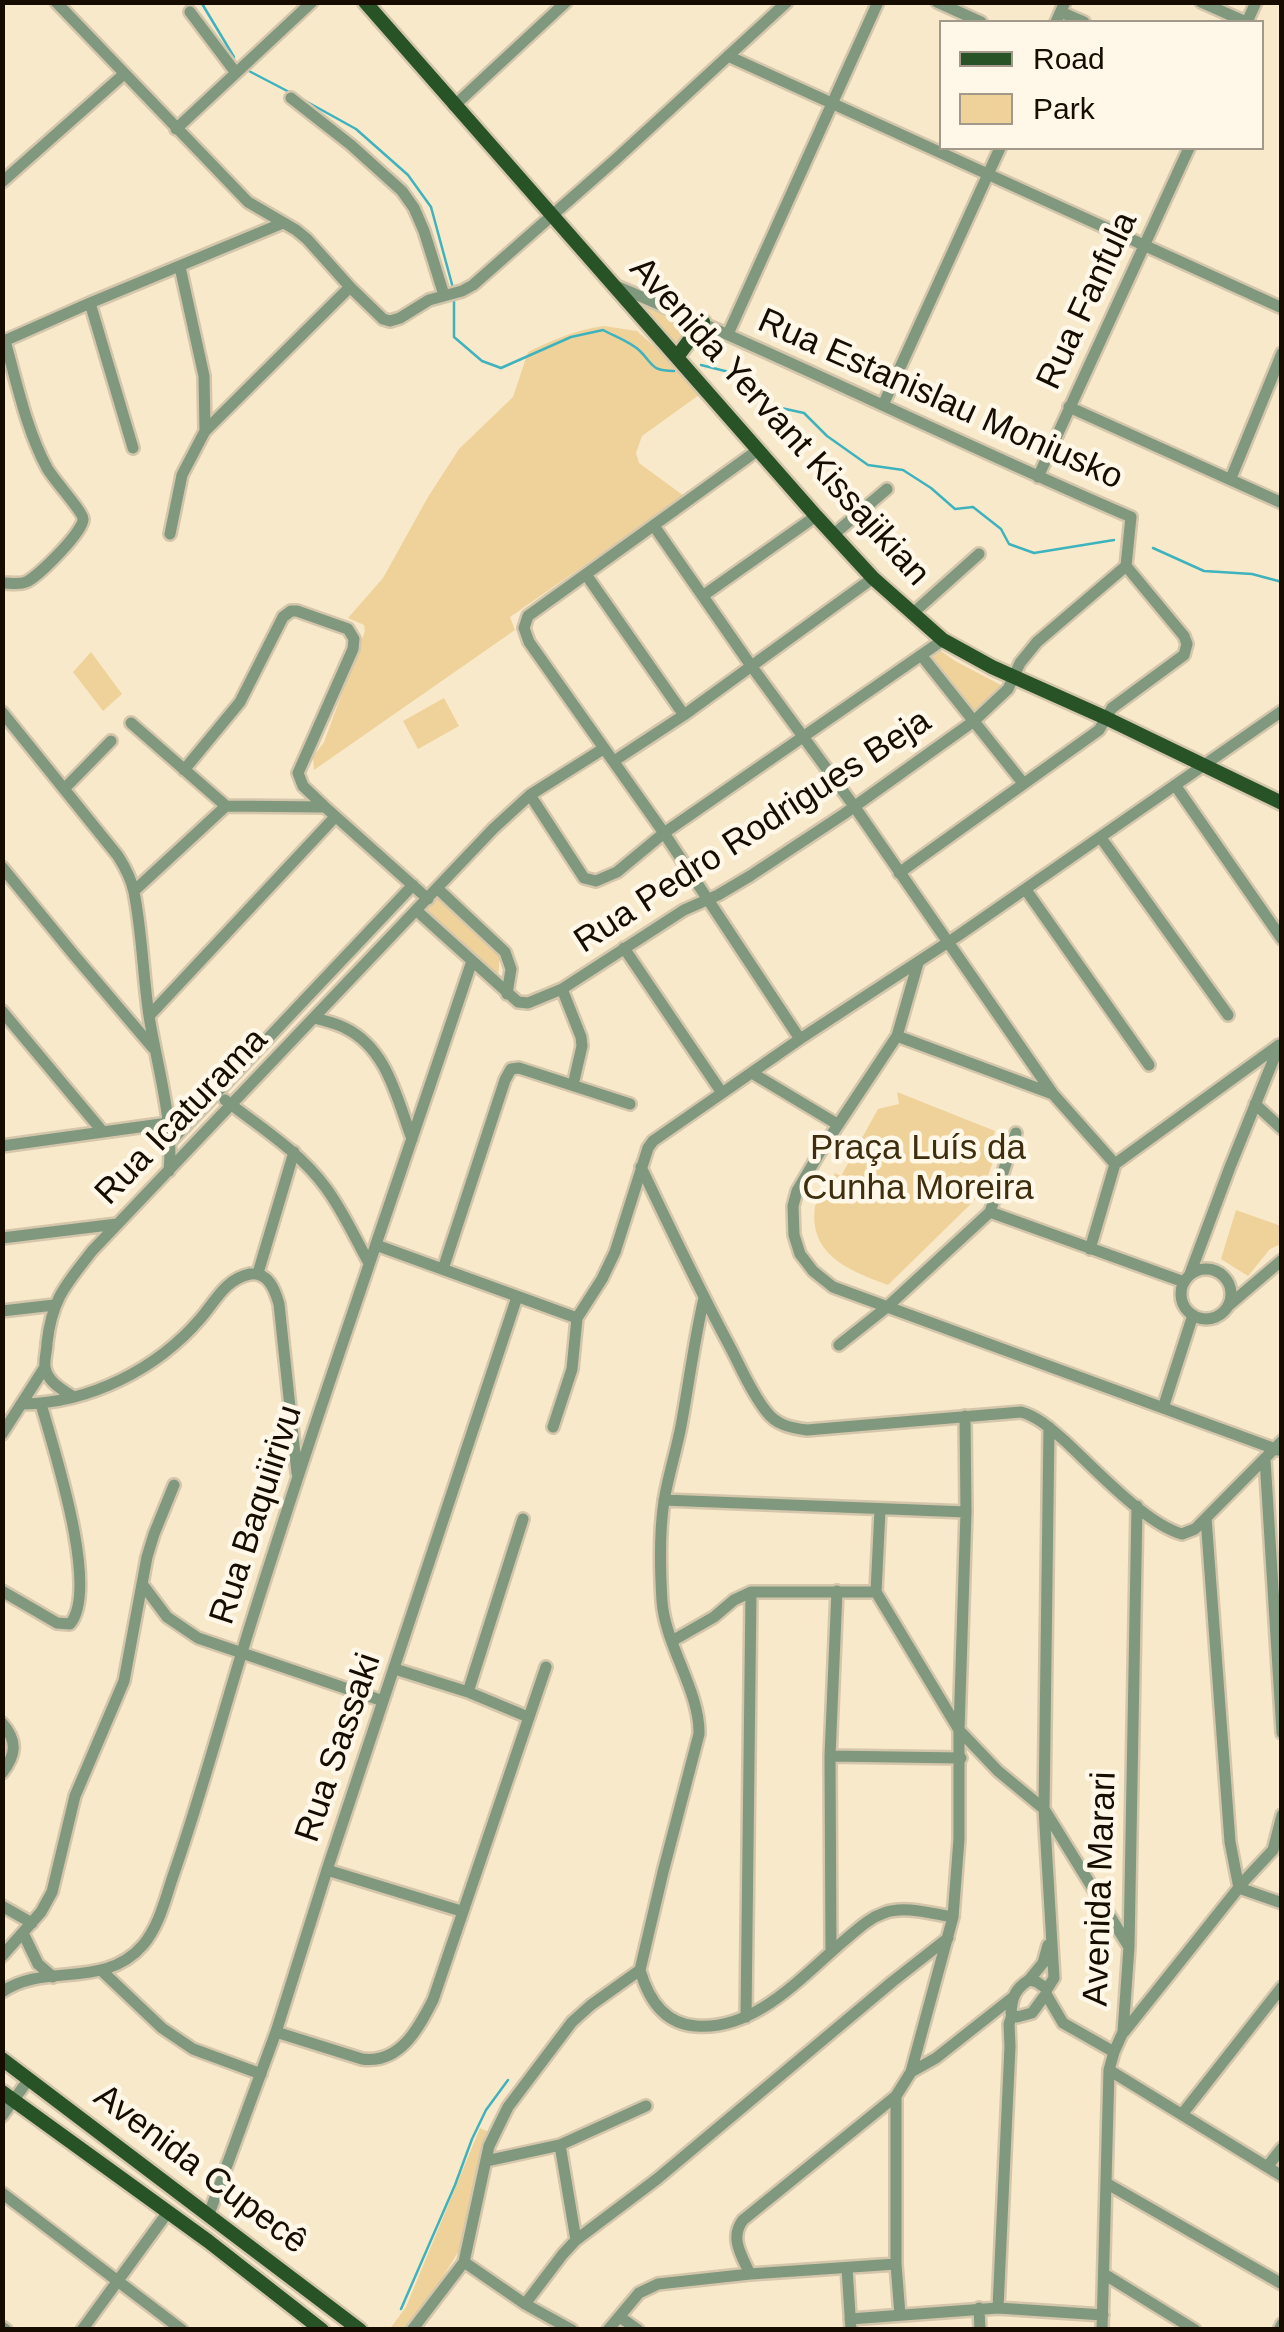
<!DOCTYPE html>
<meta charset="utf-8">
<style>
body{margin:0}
#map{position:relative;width:1284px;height:2332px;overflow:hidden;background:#f8e9cb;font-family:Helvetica,sans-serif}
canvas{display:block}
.frame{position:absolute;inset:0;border:5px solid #170c00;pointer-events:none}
.legend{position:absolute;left:939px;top:20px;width:325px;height:130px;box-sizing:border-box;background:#fff7e8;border:2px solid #a2998b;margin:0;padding:12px 18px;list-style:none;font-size:30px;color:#170c00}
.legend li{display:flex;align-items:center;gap:20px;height:50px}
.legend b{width:50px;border:2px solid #a2998b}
</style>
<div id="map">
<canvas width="1284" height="2332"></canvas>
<div class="frame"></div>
<ul class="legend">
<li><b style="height:12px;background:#275326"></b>Road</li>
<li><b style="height:28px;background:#efd299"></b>Park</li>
</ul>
</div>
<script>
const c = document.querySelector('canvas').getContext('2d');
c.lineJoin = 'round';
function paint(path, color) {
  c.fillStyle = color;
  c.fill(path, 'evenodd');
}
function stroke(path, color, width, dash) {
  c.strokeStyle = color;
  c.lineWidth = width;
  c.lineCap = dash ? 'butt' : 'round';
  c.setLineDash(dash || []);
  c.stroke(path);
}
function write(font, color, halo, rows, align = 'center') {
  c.font = font + ' Helvetica,sans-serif';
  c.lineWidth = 9;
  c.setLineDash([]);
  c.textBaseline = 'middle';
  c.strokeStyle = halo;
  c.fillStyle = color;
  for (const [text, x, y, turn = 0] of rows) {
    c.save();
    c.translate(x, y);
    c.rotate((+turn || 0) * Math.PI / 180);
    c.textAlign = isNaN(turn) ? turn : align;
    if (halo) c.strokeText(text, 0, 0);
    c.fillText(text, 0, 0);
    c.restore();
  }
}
paint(new Path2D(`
 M643 303 696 323 678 346 644 306Z
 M604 326 637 331 661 352 699 395 642 436 636 453 639 463 684 496 510 617 515 630 314 770 313 757 324 742 365 631 364 625 348 618 383 578 428 497 459 449 513 397 528 352C553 340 577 329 604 326Z
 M941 651 955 661 1001 685V688L974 712 931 658Z
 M91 652 122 694 103 711 73 672Z
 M444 698 459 726 418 749 403 721Z
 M439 893 500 952 498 979 422 912Z
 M897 1092 995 1131 990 1148 993 1162 981 1194 888 1285C851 1271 808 1256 815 1206L835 1173 841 1176 878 1109 899 1104Z
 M1236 1210 1281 1226V1244L1270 1249 1248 1276 1221 1259Z
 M480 2128 489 2132 460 2249 436 2288 406 2329 389 2330 406 2307Z`), '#efd299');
stroke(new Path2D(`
 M201 2 234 57
 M247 70 293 94
 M300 98 356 129 408 175 431 207 453 288
 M454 296V337L482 361 501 368 571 337 603 330C614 336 631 342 640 351 654 365 651 371 674 371
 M701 365 737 374 772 406 804 413 827 436 868 465 903 470 931 488 955 509 973 507 1001 529 1009 544 1034 553 1114 540
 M1153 548 1204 571 1252 574 1282 582
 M401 2309 455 2185 472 2139 486 2110 508 2080`), '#3eb3bd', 2.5);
const minor = new Path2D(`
 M56 2 248 202 296 230 307 239 350 287 383 319 390 321 400 318 429 300 462 291 473 285 615 160 787 2
 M937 2 981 22
 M1201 2 1246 22
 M190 12 236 73
 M1061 12 1084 22
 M1056 22 1065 2
 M1247 22 1256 2
 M728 56 1282 308
 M291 98 351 145 402 191 414 208 424 231 444 295
 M454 106 566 2
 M176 129 312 2
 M2 182 124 74
 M180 267 204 376 205 431
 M616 286C790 359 958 443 1131 517L1126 566 1184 636 1187 644 1184 655 1112 708 1099 730 899 873
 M90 303 133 448
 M728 334 878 2
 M2 342 90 303 283 223
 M883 405 1000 148
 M1069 407 1282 503
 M758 450 528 616 524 628 529 642 664 833 800 1039
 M1038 477 1189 148
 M1231 478 1282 353
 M654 526 752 667 854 806 1053 1094 1115 1164
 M170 534 182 475 205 431 350 287
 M833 535 887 489
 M587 576 684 715
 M3 583C10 583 19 585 26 582 38 577 84 531 83 519 83 512 53 479 47 468 26 429 17 383 5 341
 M704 595 816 516
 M912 614 979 554
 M921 655 1023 783
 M2 712 118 856C125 867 131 878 134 892 142 932 143 975 149 1016 157 1066 174 1120 169 1171
 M131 723 226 806
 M614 761 684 715 873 578
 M184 770 240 702 283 617 291 611H297L348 629 354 639 353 649 298 773 303 786 325 807
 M1175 785 1282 939
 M64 789 111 741
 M530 795 584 878 596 881 617 872 664 833 943 640
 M1101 838 1228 1015
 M2 867 74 955 153 1048
 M438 889 505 952 511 969 507 994
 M1026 890 1149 1065
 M134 891 226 806 325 807 428 899
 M417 911 518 1002 528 1003 562 989 684 910 718 895 750 876 844 814 974 721 1008 689 1020 663 1037 642 1126 566
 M624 948 722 1093
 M918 963 897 1036 820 1152 797 1191 793 1206 794 1235 800 1254 813 1271 833 1287 1278 1450
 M562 989 581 1037 582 1046 573 1085
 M2 1011 103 1132
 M149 1016 335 817
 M315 1018C325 1021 336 1023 345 1028 387 1048 397 1099 412 1139
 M897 1036 1053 1094
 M752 1073 837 1124
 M225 1100C260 1127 299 1151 326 1188 343 1211 355 1238 369 1263
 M1255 1104 1282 1129
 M170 1142 413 885
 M2 1146 168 1123
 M641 1167C669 1226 697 1285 728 1343 740 1365 750 1391 766 1411 776 1425 791 1428 807 1430L1021 1412C1039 1417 1052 1430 1066 1442 1095 1469 1146 1524 1182 1534L1195 1529 1282 1441
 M990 1212 1184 1282
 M2 1238 117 1224
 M376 1245 577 1318 602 1279 615 1252 648 1148 653 1141 800 1039 959 935 1282 711
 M1090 1249 1115 1164 1279 1045
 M443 1269 505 1080 511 1069 519 1068 630 1104
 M1181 1294a25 25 0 1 1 50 0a25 25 0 1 1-50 0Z
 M258 1273 294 1152
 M1190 1274 1230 1167 1279 1046
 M704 1298C694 1341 689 1383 681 1426 676 1452 668 1476 664 1501 659 1534 660 1569 662 1601 665 1645 700 1691 699 1734L663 1872 640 1970C648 1998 664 2024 696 2026 756 2031 803 1975 846 1939 858 1929 869 1918 884 1913 905 1905 932 1914 953 1917
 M1228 1306 1282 1260
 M2 1311 54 1305
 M839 1345 887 1307 990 1212 1016 1133
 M72 1396C61 1389 47 1381 45 1367 44 1360 47 1350 47 1343 52 1298 66 1285 92 1251L493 829 530 795 603 749
 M23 1404C90 1403 157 1369 200 1319 215 1302 225 1279 250 1274 268 1271 275 1290 279 1304L297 1473
 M1163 1408 1193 1315
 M553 1427 572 1369 577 1318
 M2 1434 45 1367
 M1265 1459 1282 1733
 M664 1500 966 1512
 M1206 1518 1230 1842 1239 1888 1282 1903
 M143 1585 167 1617 198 1638 383 1701
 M2 1591 57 1623 70 1624C100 1589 53 1447 41 1404
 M876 1592 880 1510
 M672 1641 714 1617 734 1600 751 1592H876L959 1730 998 1771 1044 1809 1129 1947
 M395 1669 468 1692 528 1717
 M468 1692 523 1519
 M2 1723C18 1741 16 1755 2 1773
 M830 1756 961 1758
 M327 1870 461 1911
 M2 1906 32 1923
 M23 1933 38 1964 53 1977
 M831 1952 830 1756 837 1591
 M2 1956 41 1912 52 1892 75 1796 124 1681 147 1557 154 1534 174 1485
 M102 1971 162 2028 193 2049 261 2074
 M1029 1980 1043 1963 1048 1945
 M1047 1989 1054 1978 1044 1809 1049 1427
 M2 1992C45 1962 104 1990 143 1945 159 1926 165 1900 173 1876 199 1802 219 1727 242 1652 314 1420 395 1191 472 961
 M1046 1994 1032 2013 1017 2017 1011 2013C1012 1997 1015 1989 1029 1980L1037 1982 1047 1989 1046 1994 1063 2023 1114 2052
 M746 2017 751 1592
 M276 2032 362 2059C400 2064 418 2029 433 2000L546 1667
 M1124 2032 1245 1880 1273 1850 1282 1815
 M1109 2070 1282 2176
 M911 2072 953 1917 959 1839V1730L966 1512 965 1416
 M896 2096V2264L900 2315
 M1183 2113 1282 1987
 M2 2116 29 2079
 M560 2145 576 2240
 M486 2161 560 2145 646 2106
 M1267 2167 1282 2148
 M1106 2183 1282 2284
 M2 2193 182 2330
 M209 2214 276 2032 327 1870 517 1297
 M464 2262 525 2304 572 2330
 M847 2268 851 2330
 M750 2274C742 2256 729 2238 743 2220L896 2096 911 2072 936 2058 1012 1998
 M1104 2274 1195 2330
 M525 2304 563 2254 576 2240 657 2179 892 1982 948 1938
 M979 2308 980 2330
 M998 2308 1010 2046 1009 2024 1012 2015
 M620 2317 638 2330
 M850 2319 998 2308 1103 2315
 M2 2327 6 2330
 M82 2330 168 2212
 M412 2330 464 2262 489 2146 508 2107 572 2022 591 2005 640 1970
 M608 2330 639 2293 658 2284 750 2274 896 2264
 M1102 2330 1109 2070 1114 2052 1123 2032 1129 1947 1137 1506
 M1279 2330 1282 2324`);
const major = new Path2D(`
 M365 2 816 516 873 578 943 640 992 667 1106 718 1282 803
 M677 357 703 322
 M2 2059 360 2330
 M2 2092 208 2241 322 2330`);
stroke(minor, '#d4c6ab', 16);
stroke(major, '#d4c6ab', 19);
stroke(minor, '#80987e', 11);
stroke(major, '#275326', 14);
write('35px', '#170c00', '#fff7e8', [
 ["Rua Fanfula",1088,301,-65],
 ["Rua Estanislau Moniusko",940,400,24],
 ["Avenida Yervant Kissajikian",779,422,48],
 ["Rua Pedro Rodrigues Beja",753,832,-33],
 ["Rua Icaturama",182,1117,-46],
 ["Rua Baquiirivu",257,1515,-72],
 ["Rua Sassaki",339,1748,-71],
 ["Avenida Marari",1101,1889,-88],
 ["Avenida Cupecê",200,2170,37]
]);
write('35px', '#3e2e0d', '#fff7e8', [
 ["Praça Luís da",918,1149],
 ["Cunha Moreira",918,1189]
]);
</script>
